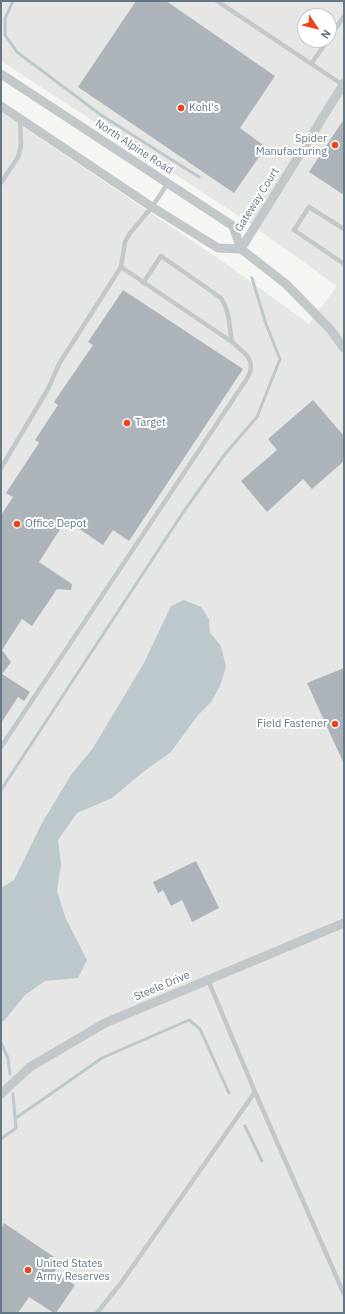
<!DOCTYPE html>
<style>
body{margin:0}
#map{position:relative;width:345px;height:1314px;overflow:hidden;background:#f5f5f1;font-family:"IBM Plex Sans",sans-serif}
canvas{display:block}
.frame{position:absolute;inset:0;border:2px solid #637784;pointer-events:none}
.north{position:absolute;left:297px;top:8px;width:40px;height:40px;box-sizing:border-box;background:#fff;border:1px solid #c1c9ce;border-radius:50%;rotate:125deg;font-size:11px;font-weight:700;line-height:16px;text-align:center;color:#637784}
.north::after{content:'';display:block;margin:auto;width:14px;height:18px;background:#eb431c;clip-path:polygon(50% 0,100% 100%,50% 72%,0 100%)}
</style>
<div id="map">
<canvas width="345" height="1314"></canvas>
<div class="frame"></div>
<div class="north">N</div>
</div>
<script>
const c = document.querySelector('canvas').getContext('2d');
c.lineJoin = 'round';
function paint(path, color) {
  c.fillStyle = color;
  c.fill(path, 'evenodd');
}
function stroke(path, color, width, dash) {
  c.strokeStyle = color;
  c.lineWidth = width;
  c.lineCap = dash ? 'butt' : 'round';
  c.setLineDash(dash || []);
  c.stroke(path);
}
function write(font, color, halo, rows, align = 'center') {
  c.font = font + ' "IBM Plex Sans",sans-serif';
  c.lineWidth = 4;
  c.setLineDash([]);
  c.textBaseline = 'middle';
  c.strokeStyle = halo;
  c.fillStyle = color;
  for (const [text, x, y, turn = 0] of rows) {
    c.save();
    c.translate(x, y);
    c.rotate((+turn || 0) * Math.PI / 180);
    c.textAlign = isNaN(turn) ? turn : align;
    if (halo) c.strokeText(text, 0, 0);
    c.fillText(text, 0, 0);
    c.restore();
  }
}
paint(new Path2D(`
 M1 1H344V1313H1V112L225 263 309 324 337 286 245 220 1 61ZM305 16H329V40H305Z`), '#e6e7e5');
paint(new Path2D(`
 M184 600 201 607 209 619 210 633 221 646 226 667 220 686 211 702 198 715 171 752 143 772 112 798 77 813 58 840 61 864 57 891 66 919 87 960 78 978 45 981 25 995 4 1021H1V888L14 880 42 823 71 775 93 748 144 663 171 606Z`), '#bcc8cc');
stroke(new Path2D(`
 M13 1 5 19V35L17 52 101 115 199 177
 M1 790 184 511 225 454 257 417 280 359 266 324 252 278
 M1 1043 8 1058 10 1074
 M16 1118 102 1058 189 1020 200 1029 229 1093
 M245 1126 262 1161
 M1 1139 16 1128 13 1094`), '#bcc8cc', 3);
paint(new Path2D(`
 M136 1H166L275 76 240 128 266 147 234 193 78 87Z
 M344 119V195L309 172Z
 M123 290 243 369 129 541 113 530 103 545 66 520 39 562 72 584 71 590 57 589 32 626 22 619 2 650 11 662 2 674 30 692 24 701 18 697 1 723V515L13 497 6 493 39 443 35 440 58 405 54 402 93 345 88 342Z
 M313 400 344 436V461L312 489 303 479 267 512 241 481 277 450 268 439Z
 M344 668V764L307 683Z
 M196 861 219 908 192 922 182 900 171 906 163 890 158 893 153 882Z
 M4 1223 60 1261 55 1267 57 1268 54 1272 75 1285 56 1313H54L29 1297 18 1313H1V1228Z`), '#acb4b9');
stroke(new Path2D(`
 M217 1 343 85
 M329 38 344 16
 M311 64 328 40
 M1 183 18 157 21 146 20 120
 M344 229 309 207 294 230 344 264
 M143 283 161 256 221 298C230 311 229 327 232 342
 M1 468 48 389 59 364 121 267 125 242 130 233 152 207 168 183
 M1 747 248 377C257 359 244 353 232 342L121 267
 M255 1092 344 1294
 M97 1313 121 1283 255 1092 208 980`), '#c2c7c9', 4.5);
stroke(new Path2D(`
 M1 74 233 226 241 249 286 284 330 329 344 348
 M1 106 152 207 218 248 241 249
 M241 249 344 83
 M1 1094 30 1067 105 1023 344 923`), '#c2c7c9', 9);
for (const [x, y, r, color] of [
 [181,108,4,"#eb431c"],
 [335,145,4,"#eb431c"],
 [127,423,4,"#eb431c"],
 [17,524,4,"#eb431c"],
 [335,724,4,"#eb431c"],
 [28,1270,4,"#eb431c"]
]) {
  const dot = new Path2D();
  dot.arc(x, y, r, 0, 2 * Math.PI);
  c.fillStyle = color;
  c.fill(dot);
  stroke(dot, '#fff', 1.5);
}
write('11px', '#637784', '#fff', [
 ["Kohl's",189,108],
 ["Spider",327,139,"right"],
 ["Manufacturing",327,152,"right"],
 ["Target",135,423],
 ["Office Depot",25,524],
 ["Field Fastener",327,724,"right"],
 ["United States",36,1264],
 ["Army Reserves",36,1277]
], 'left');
write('11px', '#637784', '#fff', [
 ["North Alpine Road",134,147,33],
 ["Gateway Court",257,200,-58],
 ["Steele Drive",162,986,-23]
]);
</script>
